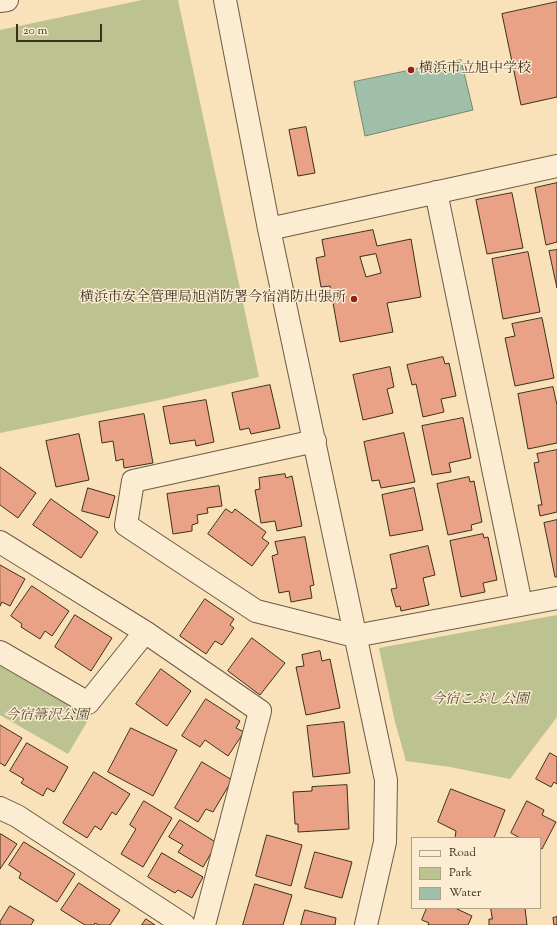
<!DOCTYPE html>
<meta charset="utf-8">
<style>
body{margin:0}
#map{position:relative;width:557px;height:925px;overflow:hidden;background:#f9e2b9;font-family:"Sorts Mill Goudy",serif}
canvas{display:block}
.legend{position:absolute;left:411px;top:837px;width:130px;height:72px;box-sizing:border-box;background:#fbecd2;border:1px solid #afa08a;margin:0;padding:5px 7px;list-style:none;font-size:12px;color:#3c2f1e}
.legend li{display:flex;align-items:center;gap:8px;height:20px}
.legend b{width:20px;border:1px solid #afa08a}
.scale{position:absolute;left:16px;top:24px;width:86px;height:18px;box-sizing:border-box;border:2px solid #3c2f1e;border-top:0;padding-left:5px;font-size:12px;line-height:14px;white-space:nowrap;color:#3c2f1e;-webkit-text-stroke:3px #fbecd2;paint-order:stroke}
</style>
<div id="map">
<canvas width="557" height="925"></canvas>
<ul class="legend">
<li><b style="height:5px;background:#fbecd2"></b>Road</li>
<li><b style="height:11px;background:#bcc390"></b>Park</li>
<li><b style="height:11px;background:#9fbfa9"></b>Water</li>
</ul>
<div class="scale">20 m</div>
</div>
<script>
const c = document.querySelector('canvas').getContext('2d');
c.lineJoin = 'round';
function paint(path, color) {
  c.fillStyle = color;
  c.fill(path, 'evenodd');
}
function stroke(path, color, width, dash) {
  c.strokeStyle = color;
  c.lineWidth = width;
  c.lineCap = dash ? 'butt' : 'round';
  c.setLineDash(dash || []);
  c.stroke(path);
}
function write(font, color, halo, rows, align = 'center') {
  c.font = font + ' "Sorts Mill Goudy","Noto Serif JP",serif';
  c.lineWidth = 3;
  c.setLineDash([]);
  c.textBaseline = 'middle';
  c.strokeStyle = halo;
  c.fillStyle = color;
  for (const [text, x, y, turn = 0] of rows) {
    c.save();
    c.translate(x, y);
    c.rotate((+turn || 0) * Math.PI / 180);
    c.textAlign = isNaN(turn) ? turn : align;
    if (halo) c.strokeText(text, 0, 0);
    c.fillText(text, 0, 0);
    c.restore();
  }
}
paint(new Path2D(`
 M142 0H178L259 377 155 401 0 433V30Z
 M557 615V717L510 779 450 767 406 761 395 722 379 648Z
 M0 664 90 717 68 754 0 715Z`), '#bcc390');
const water = new Path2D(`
 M461 60 473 110 365 136 354 82Z`);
paint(water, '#9fbfa9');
stroke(water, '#778571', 1);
const building = new Path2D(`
 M557 2V97L521 105 502 14Z
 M306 127 315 173 298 176 289 130Z
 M557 183V242L546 245 535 188Z
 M512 193 523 248 487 254 476 200Z
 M373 230 377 246 411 239 421 297 387 303 393 332 340 342 330 286 321 287 316 258 325 256 322 240ZM376 254 381 273 366 277 360 257Z
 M557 250V288L549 251Z
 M528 252 540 312 503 319 492 259Z
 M542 318 554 378 515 386 505 338 515 336 512 324Z
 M443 357 445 364 449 363 456 396 441 399 444 412 423 417 416 384 412 385 407 365Z
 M390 367 394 387 387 389 393 413 363 420 353 375Z
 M270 385 280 428 251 434 249 428 240 430 232 393Z
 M553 387 557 405V443L528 449 518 394Z
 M206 400 214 442 196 446 195 440 170 444 163 407Z
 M144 414 153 463 124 468 123 459 116 461 113 441 102 443 99 422Z
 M463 418 471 458 449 463 451 472 432 475 422 426Z
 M404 433 415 482 381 488 379 480 372 481 364 442Z
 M79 434 89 480 56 487 46 441Z
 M557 450V512L540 516 538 505H542L534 463 539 462 537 454Z
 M0 467 36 493 18 518 0 505Z
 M285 474 286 478 292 476 302 526 277 531 275 521 261 523 255 490 260 489 259 478Z
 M469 477 470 482 474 481 482 522 471 525 472 530 448 535 437 484Z
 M219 486 222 506 207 508 208 513 197 515 198 523 192 525V531L173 534 167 494Z
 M88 488 115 496 109 518 82 511Z
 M414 488 423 530 390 536 382 495Z
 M51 499 98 532 81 558 33 525Z
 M226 509 232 513 235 509 266 532 262 538 269 543 252 566 208 534Z
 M557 520V577H555L544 523Z
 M483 534 484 538 488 537 497 580 483 583 485 592 461 597 450 541Z
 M305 537 314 585 310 586 312 598 291 602 289 591 279 593 272 556 278 554 275 542Z
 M428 546 435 575 423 578 429 605 401 611 400 606 396 607 391 589 397 588 390 555Z
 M0 565 25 579 10 606 2 602 0 606Z
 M32 586 69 611 52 636 45 631 40 639 21 627 22 624 11 616Z
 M205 599 234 619 230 625 234 628 222 645 215 641 206 654 180 636Z
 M75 615 112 638 91 671 55 647Z
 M252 638 285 663 260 695 228 671Z
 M320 651 322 661 330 659 340 708 306 715 296 667 304 666 302 655Z
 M161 669 191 691 167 726 136 704Z
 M206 699 240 721 236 728 244 732 228 756 205 740 200 747 182 736Z
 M344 722 350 773 313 777 307 726Z
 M0 725 22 738 5 766 0 763Z
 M131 728 177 750 153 796 108 772Z
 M27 743 68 767 54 792 47 788 43 796 21 783 24 779 10 771Z
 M550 753 557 757V784L554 782 551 787 536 779Z
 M202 762 232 780 213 812 206 809 198 822 175 808Z
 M94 772 130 794 116 815 112 812 101 830 95 826 87 838 63 823Z
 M347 785 349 829 298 832V824H295L293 792 312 791V787Z
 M451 789 505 810 494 838H455L456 831 438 822Z
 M144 801 172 818 143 867 121 854 136 829 130 825Z
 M527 801 544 810 542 815 556 822 542 849 540 848V838H520L511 833Z
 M180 820 217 843 203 867 178 852 183 845 169 837Z
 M1 834 17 844 0 869V836Z
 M267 835 302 845 291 886 256 876Z
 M24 842 75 874 57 902 19 878 21 873 9 865Z
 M315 852 352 862 342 898 305 888Z
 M162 853 203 877 192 898 178 890 175 893 148 877Z
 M79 883 120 910 110 925H99L95 923 94 925H85L61 910Z
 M255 884 292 895 283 925H243Z
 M10 906 34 920 31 925H0V922Z
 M427 908H455L472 916 468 925H428L429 923 422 920Z
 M491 908H525L527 925H489V919H492Z
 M305 910 336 918 335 925H301Z
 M557 917V925H554L553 918Z
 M146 919 155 925H142Z`);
paint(building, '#e9a285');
stroke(building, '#3c2f1e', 1);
const minor = new Path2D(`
 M225 0 269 229 386 780 385 842 366 925
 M0 1 7 0
 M436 192 521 604
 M269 229 557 166
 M315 441 133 481 126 525 256 611 355 636 557 598
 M0 542 145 632 260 711 204 925
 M0 652 88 703 145 632
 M0 808 17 816 184 925`);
stroke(minor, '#6b5c45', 24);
stroke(minor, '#fbecd2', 22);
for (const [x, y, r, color] of [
 [411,70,4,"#8f2418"],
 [354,299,4,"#8f2418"]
]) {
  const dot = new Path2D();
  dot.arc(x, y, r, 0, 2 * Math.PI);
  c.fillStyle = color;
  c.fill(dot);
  stroke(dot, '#fbecd2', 1.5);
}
write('14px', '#3c2f1e', '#fbecd2', [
 ["横浜市立旭中学校",419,70],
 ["横浜市安全管理局旭消防署今宿消防出張所",346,299,"right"]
], 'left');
write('italic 14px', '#564d35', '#fbecd2', [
 ["今宿こぶし公園",480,701],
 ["今宿箒沢公園",47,717]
]);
</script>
